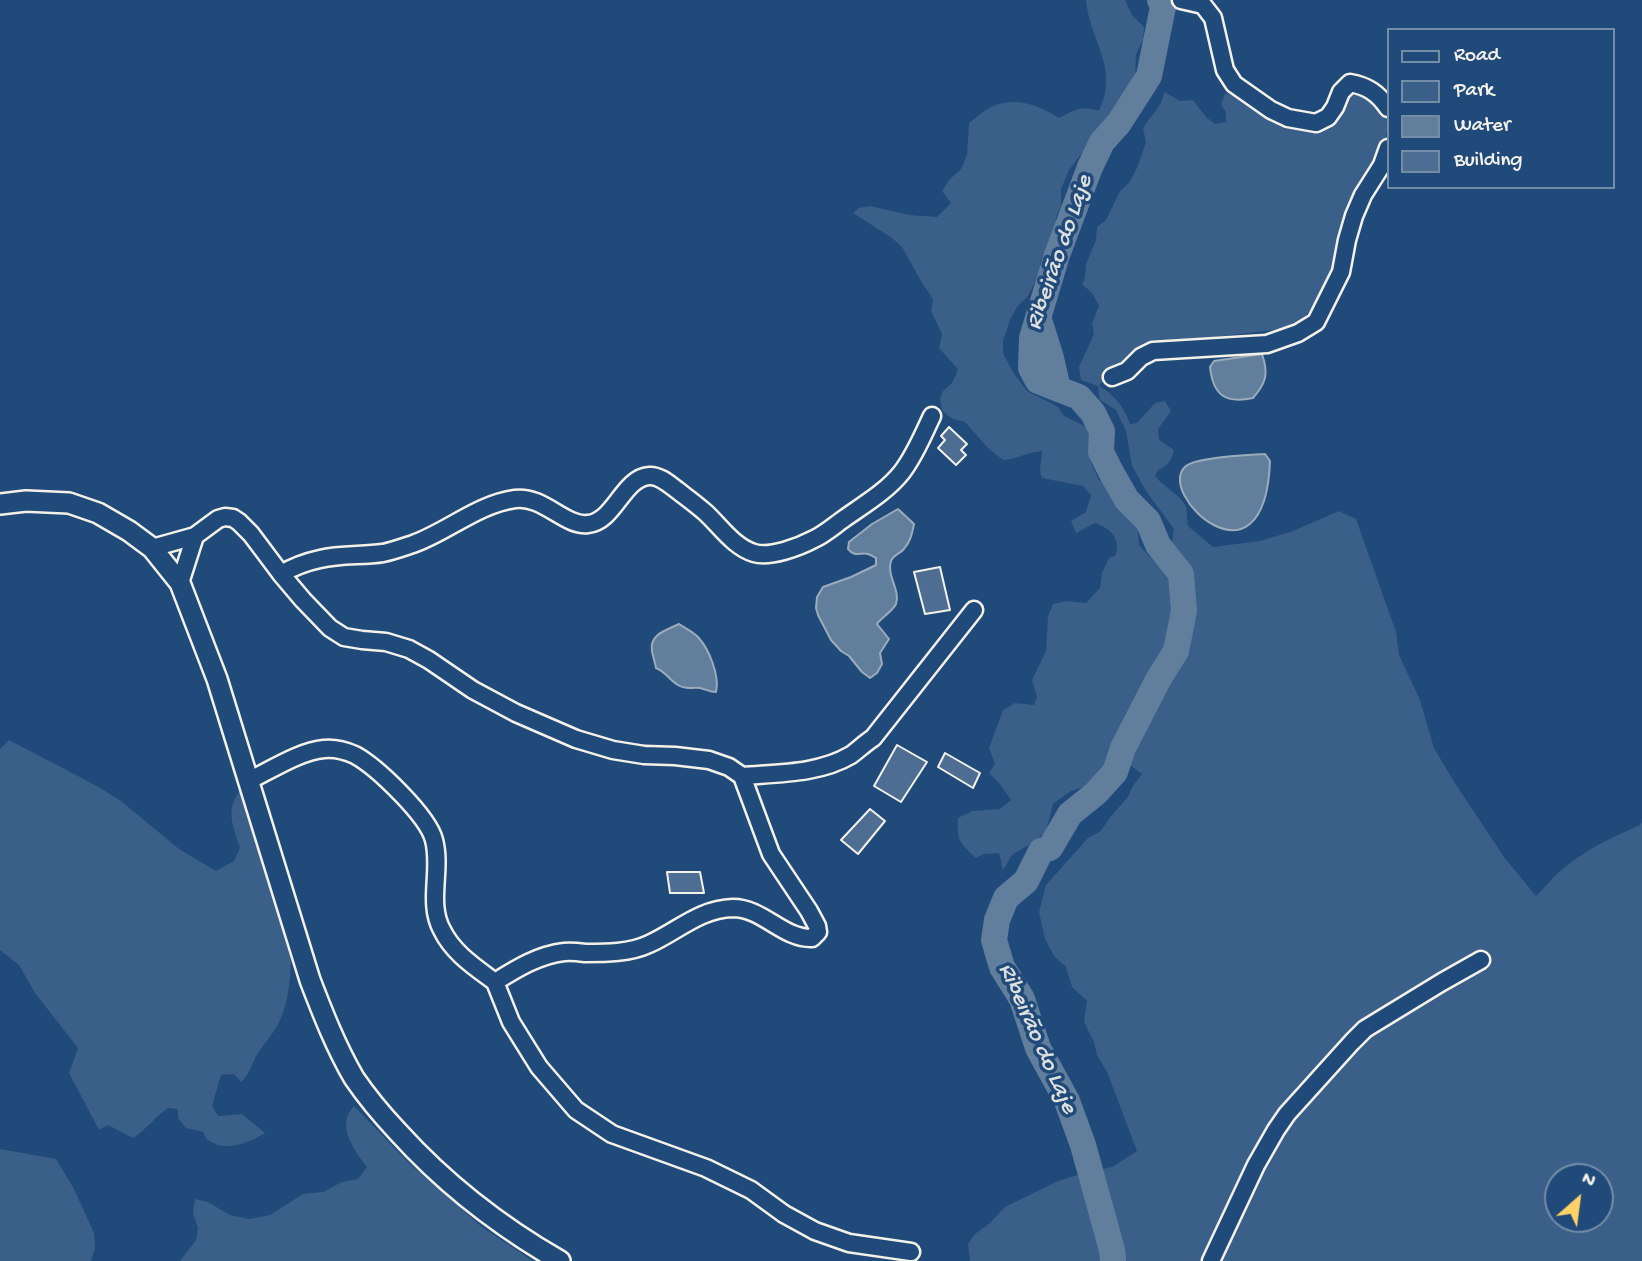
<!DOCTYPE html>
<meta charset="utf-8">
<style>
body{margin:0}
#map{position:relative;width:1642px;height:1261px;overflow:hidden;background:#1f4a7a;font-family:"Gochi Hand",sans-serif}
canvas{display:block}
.legend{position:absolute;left:1387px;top:28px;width:228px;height:161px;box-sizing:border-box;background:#1f4a7a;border:2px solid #748da6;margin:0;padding:9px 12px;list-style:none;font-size:21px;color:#f4f1e8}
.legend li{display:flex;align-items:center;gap:14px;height:35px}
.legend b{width:35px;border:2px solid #748da6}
.north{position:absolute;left:1544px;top:1163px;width:70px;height:70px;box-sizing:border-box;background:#1f4a7a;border:2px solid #748da6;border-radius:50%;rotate:28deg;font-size:19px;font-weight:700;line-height:28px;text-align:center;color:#f4f1e8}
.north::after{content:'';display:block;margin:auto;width:24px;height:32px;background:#ffd166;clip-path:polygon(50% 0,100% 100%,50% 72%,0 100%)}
</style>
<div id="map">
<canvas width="1642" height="1261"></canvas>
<ul class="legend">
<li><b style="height:9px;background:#1f4a7a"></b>Road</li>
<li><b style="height:19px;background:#3a5f88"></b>Park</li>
<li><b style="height:19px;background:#627e9d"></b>Water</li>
<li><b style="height:19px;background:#4d6e92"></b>Building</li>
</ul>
<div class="north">N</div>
</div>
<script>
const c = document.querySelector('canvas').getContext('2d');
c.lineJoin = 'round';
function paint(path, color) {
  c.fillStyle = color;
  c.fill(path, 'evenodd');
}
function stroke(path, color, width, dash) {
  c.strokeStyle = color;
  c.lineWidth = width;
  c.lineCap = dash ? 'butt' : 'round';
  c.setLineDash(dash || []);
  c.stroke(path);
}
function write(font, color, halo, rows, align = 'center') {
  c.font = font + ' "Gochi Hand",sans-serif';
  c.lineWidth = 7;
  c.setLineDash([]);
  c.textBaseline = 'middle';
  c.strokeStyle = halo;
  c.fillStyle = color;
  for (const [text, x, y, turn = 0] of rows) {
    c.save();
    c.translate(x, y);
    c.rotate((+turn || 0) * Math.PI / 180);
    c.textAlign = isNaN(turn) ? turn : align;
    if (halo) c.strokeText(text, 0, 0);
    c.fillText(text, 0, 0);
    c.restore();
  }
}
paint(new Path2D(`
 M1086 0H1125L1132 15 1144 27 1143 40 1136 54 1135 78 1131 90 1120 98 1098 132 1069 170 1061 189V206L1056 217 1058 228 1051 245 1041 260 1039 274 1028 296 1017 307 1010 320 1003 341V353L1014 374 1027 391 1058 407 1064 416 1091 429 1096 437 1091 463 1099 480 1109 485 1117 500 1126 513 1137 524 1139 545 1154 561H1164L1170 553 1174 529 1146 491 1132 466 1126 431 1116 410 1100 400 1098 386 1081 380 1079 367 1094 334 1092 323 1099 306 1093 294 1082 284 1085 278 1086 264 1096 240 1097 227 1106 220 1120 191 1129 183 1137 168 1146 142 1143 128C1150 116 1163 106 1164 92L1180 101 1193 100 1206 117 1215 124 1226 122V112L1221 105 1225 93 1236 95 1244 99 1334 122 1340 114 1348 91 1354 89C1368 96 1385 104 1387 121 1391 149 1357 189 1347 214 1343 222 1340 231 1339 240 1338 247 1338 254 1337 261 1334 273 1328 285 1321 296 1310 313 1301 322 1281 329L1149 345 1127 362 1113 368 1099 386C1115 395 1124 407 1130 424L1137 423 1155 403 1165 401 1171 411 1158 429 1159 440 1174 450C1171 461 1169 465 1158 470L1155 476C1163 486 1182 496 1186 507 1187 512 1187 520 1188 526L1213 547 1260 541 1293 531 1339 511 1356 519 1396 632 1399 655 1420 700 1434 748 1453 780 1504 857 1536 896C1544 889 1551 879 1559 872 1583 851 1610 838 1640 825L1642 822V1261H970L968 1244 975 1234 990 1223 1005 1207 1058 1181 1084 1173 1112 1167 1137 1151 1107 1072 1097 1055 1094 1042 1084 1022 1087 1001 1072 987 1066 967 1054 956 1045 939 1039 912 1046 885 1088 838 1101 831 1111 816 1128 797 1132 787 1142 774 1111 751 1103 769 1090 785 1071 791 1053 804 1046 832 1032 843 1012 855 1003 870 999 853 984 854 976 858C960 843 956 840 958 818L972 811 1000 809 1011 800 1000 784 989 773 995 764 989 748 1003 710 1015 703 1034 705 1037 697 1032 680 1046 651 1048 616 1053 604 1066 601 1086 603 1100 588 1102 573 1109 558 1115 556C1122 539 1110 528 1095 523L1076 533 1071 521 1086 512 1091 495 1083 486 1042 478C1038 468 1042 462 1042 451 1026 452 1019 459 1003 460L988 448 965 422 953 419 942 411 940 398 943 391 951 384 956 375 958 369 939 348 942 334 931 311 933 299 922 283 902 247 892 238 853 213 859 208 870 206 910 215 937 217 951 203 942 191 949 180 961 169 967 155 969 123C976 118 983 111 991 107 1015 96 1039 105 1059 118 1075 109 1082 105 1099 111 1120 67 1090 43 1086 0ZM1558 1177H1600V1219H1558Z
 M9 740 97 786 121 801 179 849 216 871 234 861 240 848C233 825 224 809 242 788L291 960C291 979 287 1010 277 1026 272 1035 264 1044 258 1053 251 1064 251 1073 241 1082L234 1074 221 1075 212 1106 218 1116 242 1114 265 1133C254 1140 238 1147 224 1146 218 1146 212 1142 207 1140L203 1132 186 1128 178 1118V1109L168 1108C155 1117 146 1130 133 1138L108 1125 99 1130 69 1073 78 1048 35 993 19 965 0 950V749Z
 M354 1106 411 1165 482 1227 533 1261H180L196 1240 198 1228 193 1214 195 1199 208 1202 230 1215 249 1219 270 1215 303 1194 323 1192 342 1182 358 1179 367 1167C354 1150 335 1125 354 1106Z
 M0 1149 56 1159 74 1189 94 1233 95 1248 91 1261H0Z`), '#3a5f88');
const water = new Path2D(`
 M1262 354C1269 374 1266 383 1253 398 1225 404 1213 395 1210 367L1214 361Z
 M1265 454 1270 461C1265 599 1153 492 1186 466 1197 457 1249 455 1265 454Z
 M898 509 914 524C912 534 910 543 903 550 899 554 893 555 891 561 886 575 901 591 896 604 892 612 882 617 877 624L889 639 880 653 882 664 877 673 870 678 862 672 849 656 841 651 831 640 818 615 816 608 817 597 823 587 851 577 876 565V558C874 557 871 555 868 554 860 552 855 558 848 549L849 542 872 524Z
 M679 624C685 628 693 632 698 637 709 649 720 676 716 692 709 692 706 689 700 688 691 687 685 690 678 685 669 680 666 672 656 668 655 662 653 657 652 651 649 634 667 630 679 624Z`);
paint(water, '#627e9d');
stroke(water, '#9cacbb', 2);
stroke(new Path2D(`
 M1039 320 1051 358 1058 389
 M1113 1261 1112 1250 1083 1145 1067 1101 1038 1048 1022 999 1002 967 994 940 997 920 1006 898 1026 881 1041 851 1050 848 1070 814 1096 793 1115 772 1123 748 1158 680 1176 651 1184 611 1181 574 1158 545 1148 521 1127 500 1111 472 1101 452 1102 431 1093 413 1079 397 1038 381 1031 368 1032 338 1057 255 1090 167 1102 142 1119 123 1149 76 1163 7 1160 0`), '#627e9d', 26);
const building = new Path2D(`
 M949 427 967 444 961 450 966 455 956 465 938 448 945 440 941 436Z
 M940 567 950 610 925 614 914 572Z
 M897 745 927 762 901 802 874 786Z
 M945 753 980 773 973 788 938 767Z
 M870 809 885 821 858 854 841 840Z
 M667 872H700L704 893H670Z`);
paint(building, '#4d6e92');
stroke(building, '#f4f1e8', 2);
const minor = new Path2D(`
 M1181 0 1203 5 1213 18 1225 70 1234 84 1271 110 1288 118 1316 123 1328 117 1335 107 1341 92 1350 83C1367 86 1378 93 1388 108
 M1112 377 1127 371 1141 357 1153 351 1267 344 1298 333 1316 322 1341 272 1347 240 1354 216 1363 195 1382 165 1388 148
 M152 548 195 536 218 519 225 517 233 518 239 522 251 534 281 574 303 600 330 628 344 637 362 640 386 642 409 649 429 660 473 690 516 713 576 739 613 750 644 755 675 756 709 760 729 767 742 776 771 854 809 911 817 926 818 932 812 938C783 939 763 908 733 908 699 909 678 931 649 944 630 953 606 953 585 953 578 952 571 951 564 952 538 955 516 969 495 982 475 967 453 953 442 930 427 903 442 870 434 840 428 816 377 767 355 755 346 751 334 748 324 749 300 751 271 770 250 780
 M281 574C293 567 306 562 320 559 341 554 362 556 383 553 393 551 404 547 413 544 447 532 478 504 515 499 543 495 565 527 588 524 614 522 623 478 649 476 659 475 669 484 677 490 686 497 696 504 706 513 720 526 734 547 754 553 770 558 799 547 814 539 825 534 835 525 845 518 865 504 887 491 902 472 915 455 923 435 932 416
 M180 583 195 536
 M742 776C778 773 819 774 851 755 858 750 865 743 873 738L974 610
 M495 982 511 1022 539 1067 576 1110 612 1134 706 1168 751 1190 784 1214 815 1231 849 1243 911 1252
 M1211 1261 1256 1165 1276 1130 1287 1114 1352 1042 1365 1029 1442 982 1481 960`);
const major = new Path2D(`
 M0 504 26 501 69 503 98 513 129 531 152 548 180 583 217 679 310 980C323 1014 336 1047 354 1078 367 1097 382 1115 398 1132 445 1184 499 1226 560 1261`);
stroke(minor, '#f4f1e8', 21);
stroke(major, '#f4f1e8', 24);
stroke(minor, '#1f4a7a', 16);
stroke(major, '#1f4a7a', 19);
write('italic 24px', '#dee0dd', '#1f4a7a', [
 ["Ribeirão do Laje",1061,253,-71],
 ["Ribeirão do Laje",1036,1039,66]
]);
</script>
